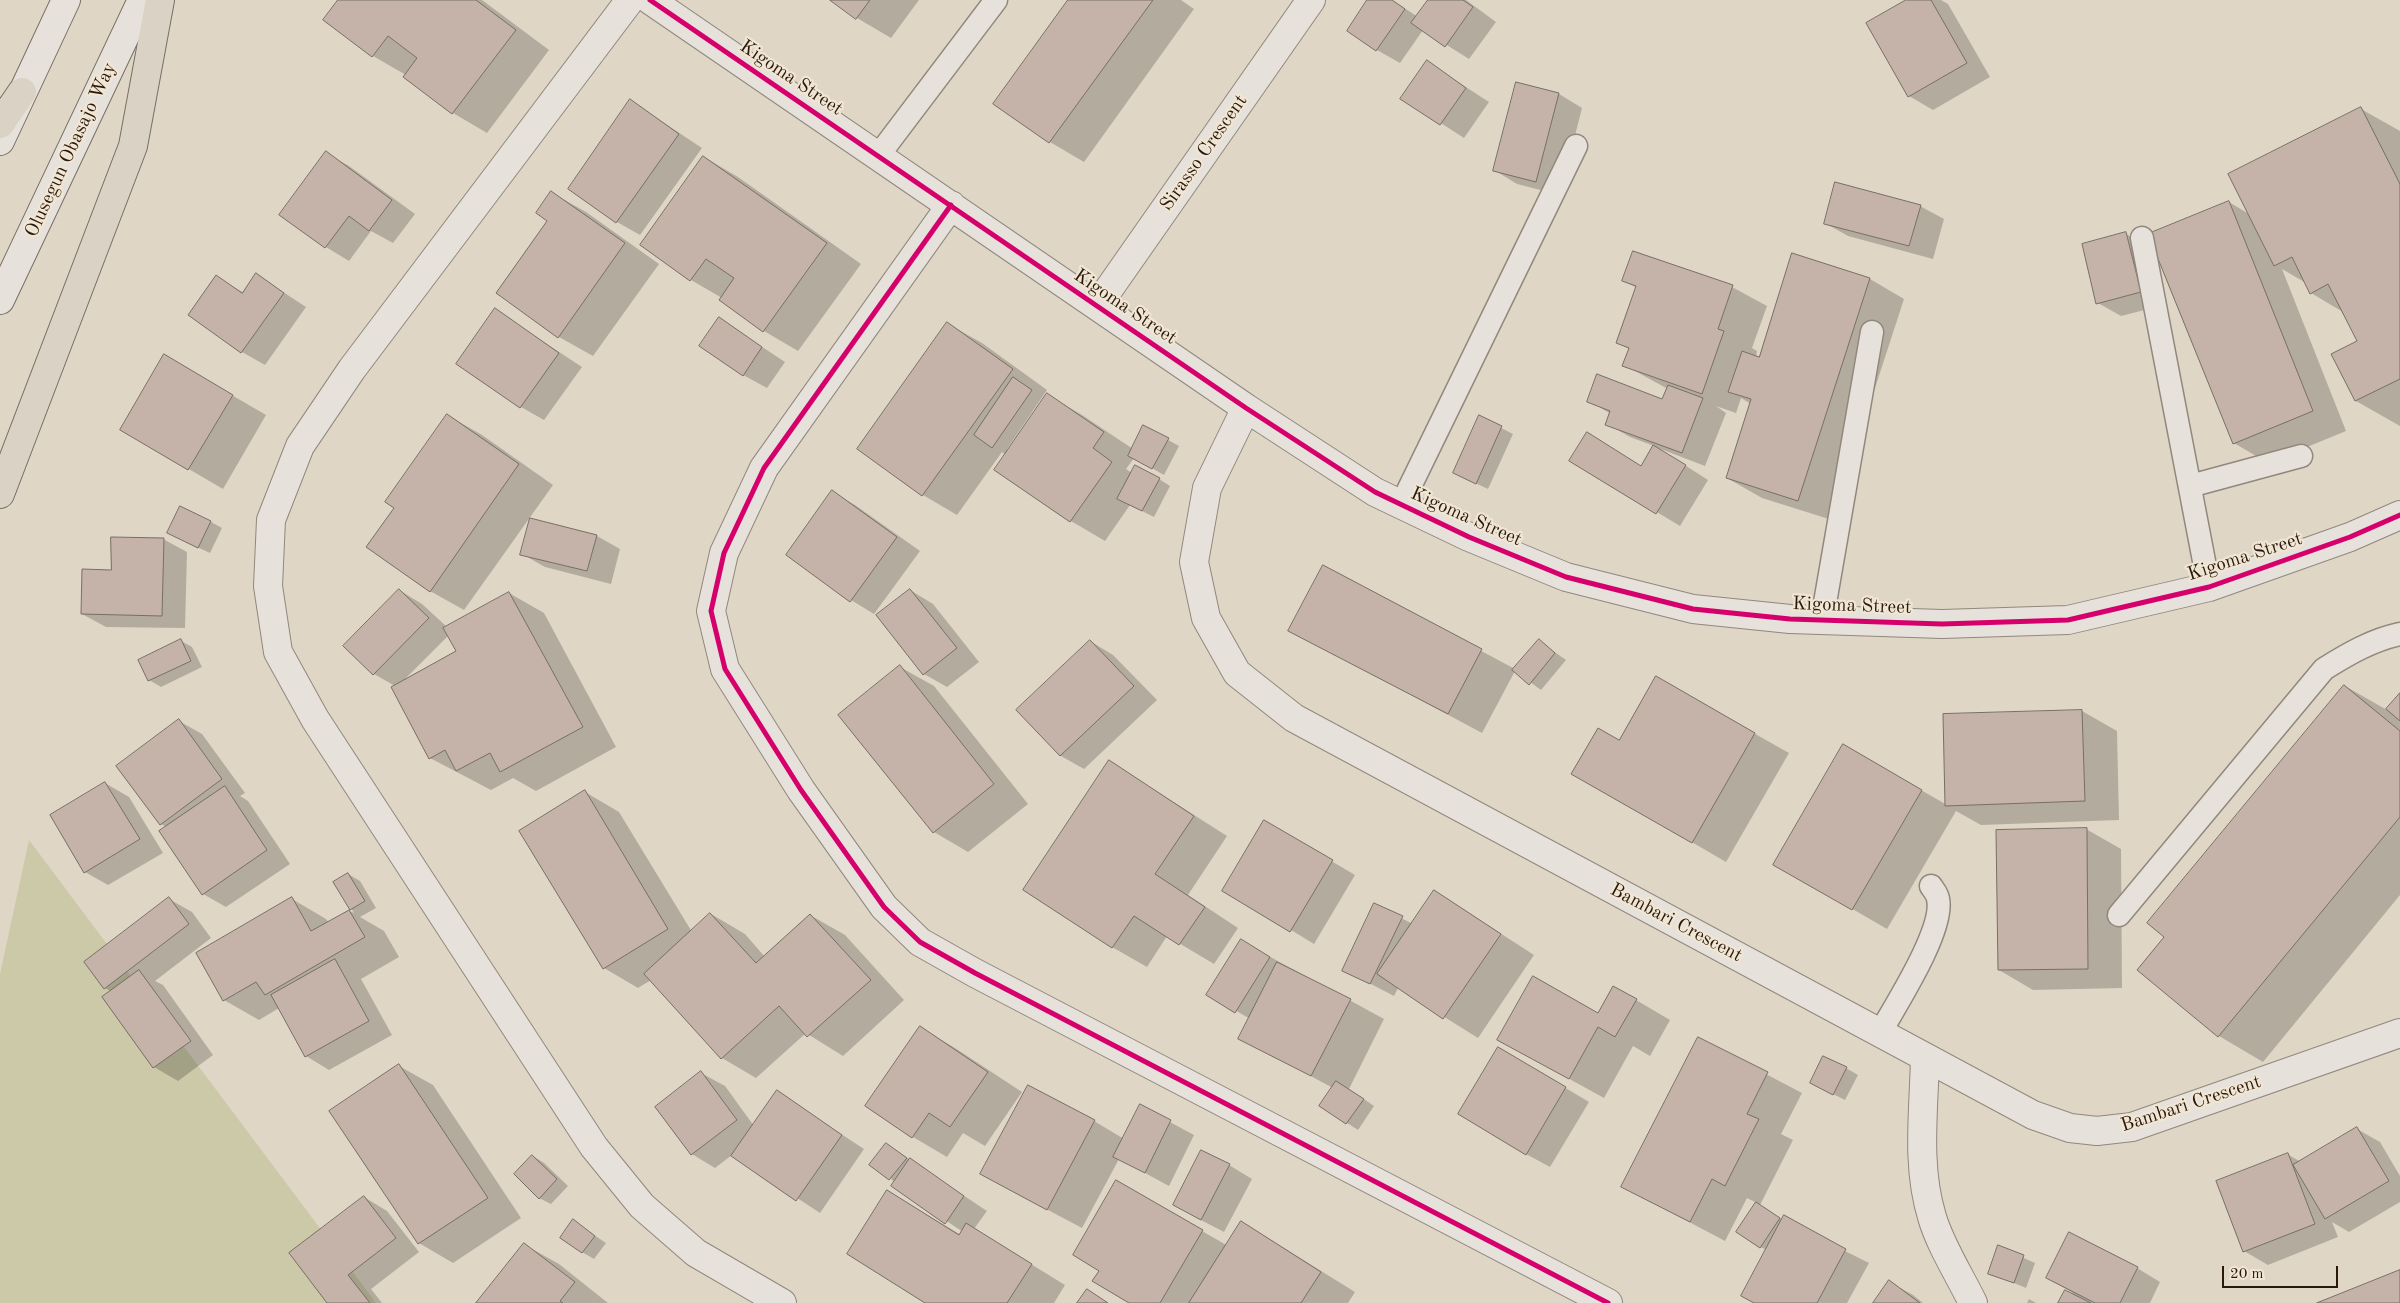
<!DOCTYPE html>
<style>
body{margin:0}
#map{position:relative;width:2400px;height:1303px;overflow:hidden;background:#e0d6c6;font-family:"Old Standard TT",serif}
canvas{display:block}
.scale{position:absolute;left:2222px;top:1266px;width:116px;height:22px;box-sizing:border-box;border:2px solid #28180d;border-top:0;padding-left:6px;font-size:15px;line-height:18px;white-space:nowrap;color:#28180d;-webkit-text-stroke:4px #f1e6d3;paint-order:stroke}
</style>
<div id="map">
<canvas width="2400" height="1303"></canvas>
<div class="scale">20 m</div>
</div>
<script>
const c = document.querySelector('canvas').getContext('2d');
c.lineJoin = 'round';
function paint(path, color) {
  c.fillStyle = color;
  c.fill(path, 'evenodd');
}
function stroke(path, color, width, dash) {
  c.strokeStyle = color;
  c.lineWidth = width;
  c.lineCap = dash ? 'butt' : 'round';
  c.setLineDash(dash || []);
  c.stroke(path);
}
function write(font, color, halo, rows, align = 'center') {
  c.font = font + ' "Old Standard TT",serif';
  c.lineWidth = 4.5;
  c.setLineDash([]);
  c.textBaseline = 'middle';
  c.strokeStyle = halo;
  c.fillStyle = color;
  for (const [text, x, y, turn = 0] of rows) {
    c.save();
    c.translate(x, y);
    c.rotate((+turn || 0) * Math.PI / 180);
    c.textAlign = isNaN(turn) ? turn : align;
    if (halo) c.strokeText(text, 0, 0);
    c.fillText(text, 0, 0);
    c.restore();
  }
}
paint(new Path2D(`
 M29 840 376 1303H0V974Z`), '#cbc9a7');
paint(new Path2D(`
 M340 0H482L549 50 487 133 453 113 405 77 406 75 373 56 325 20Z
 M833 0H919L891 38 857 18Z
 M1069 0H1181L1194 9 1084 162 1050 142 995 103Z
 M1369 0H1392L1418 17 1430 0H1466L1496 22 1469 59 1423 30 1400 63 1377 50Z
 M1909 0H1941L1948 4 1990 77 1933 110 1909 96Z
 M1427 62 1489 102 1464 138 1402 98Z
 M1517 84 1559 94 1582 108 1560 195 1517 184 1494 170Z
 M631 101 702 148 640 235 617 222Z
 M2361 109 2400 131V426L2356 401 2333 355 2358 342 2343 312 2311 293 2306 283 2282 269 2346 431 2268 463 2234 443 2229 202 2249 214Z
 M326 153 349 166 415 214 393 243 371 231 349 261 326 247 281 214Z
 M704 157 738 177 861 264 798 351 764 331 720 300 722 298 691 280 642 245Z
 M552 193 586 212 659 264 593 356 559 337Z
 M1920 206 1944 219 1933 259 1848 236 1825 223Z
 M2126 234 2149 247 2164 305 2121 316 2098 303Z
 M1793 254 1870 279 1904 299 1832 520 1762 498 1727 478 1751 404 1741 398 1736 413 1716 406 1726 413 1705 466 1658 448 1708 480 1680 526 1571 460 1642 467 1654 446 1630 437 1607 424 1611 414 1589 401H1663L1668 389 1624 365 1629 349 1618 342 1637 288 1624 281 1732 287 1767 306 1752 348 1757 351 1756 357 1759 358Z
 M257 275 306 307 265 365 242 352 216 277 244 293Z
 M495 310 582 367 544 420 521 407Z
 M720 319 785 362 767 388 743 375Z
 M948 324 982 343 1047 390 1007 449 1009 451 1048 395 1082 415 1133 449 1168 440 1179 446 1164 475 1134 458 1126 469 1132 473 1159 479 1170 486 1154 517 1130 505 1105 541 1071 521 996 470 1006 455 1002 452 957 515 923 495 858 449Z
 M199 376 266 415 223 489 122 430Z
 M447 415 482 435 553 485 464 610 430 591 396 508Z
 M1479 417 1513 434 1488 489 1454 473Z
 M832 492 855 505 920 551 874 614 851 600Z
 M211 522 222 528 210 553 180 539Z
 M597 536 620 549 611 584 545 567 522 554Z
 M163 539 187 552 185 628 106 627 82 614 112 571Z
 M1324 567 1515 669 1539 641 1566 660 1541 690 1515 671 1482 733 1290 630Z
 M399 590 422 604 447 627 509 593 544 613 616 747 536 791 513 778 491 790 430 758 395 686 374 674ZM449 635 458 652 404 680Z
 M910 590 933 604 979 662 947 687 924 674Z
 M181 641 192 647 202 667 161 687 149 680Z
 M1090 641 1113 655 1157 700 1084 769 1061 756 1018 710Z
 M900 667 934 686 1028 804 968 852 934 832Z
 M1656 678 1789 753 1726 862 1573 773 1620 742Z
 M2345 686 2387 710 2400 695V895L2263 1062 2219 1036 2165 937Z
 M2082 711 2117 731 2119 820 1981 825 1956 811 1887 929 1775 864 1844 746 1947 805 1944 715Z
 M179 721 202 734 245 793 240 796 248 801 290 864 226 907 203 894 166 827 161 824Z
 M1109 761 1227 836 1188 895 1238 928 1214 964 1167 936 1147 967 1112 947Z
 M105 783 129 797 163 853 108 885 85 872Z
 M585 792 619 812 692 932 711 914 745 934 765 957 810 915 845 935 904 1000 843 1056 806 1033 756 1078 722 1058 651 980 638 988 604 968Z
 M1265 822 1355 875 1314 944 1291 930Z
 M2086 829 2121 849 2122 988 2033 990 1999 970Z
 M348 874 360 881 376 908 360 917 384 931 399 957 361 979 392 1035 329 1070 306 1056 279 1008 259 1020 224 1000 292 899 326 919 329 923 349 911 354 913 335 882Z
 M1435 891 1534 955 1478 1038 1398 988 1394 996 1344 970 1375 905 1413 924Z
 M169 899 192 912 211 938 155 981 163 985 213 1055 178 1081 154 1067 104 998 112 992 105 988Z
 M1265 954 1384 1019 1349 1089 1374 1106 1358 1130 1321 1106 1333 1088 1240 1038 1250 1019 1208 994Z
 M1636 1000 1670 1020 1650 1056 1633 1046 1604 1098 1533 1059 1599 1014Z
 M921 1028 955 1048 1022 1092 985 1146 963 1133 947 1157 913 1137 867 1106Z
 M1699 1039 1802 1093 1781 1134 1793 1140 1760 1205 1783 1220 1869 1263 1847 1303H1756L1767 1250 1760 1247 1757 1203 1747 1198 1725 1241 1623 1187Z
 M1522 1062 1589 1102 1550 1167 1526 1154Z
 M399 1066 433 1085 521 1218 453 1263 419 1243 331 1111Z
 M1846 1068 1858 1075 1845 1100 1823 1089Z
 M701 1073 725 1086 754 1126 777 1092 864 1149 820 1213 732 1155 715 1168 692 1154 656 1107Z
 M1140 1106 1194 1135 1169 1186 1119 1159 1082 1228 1016 1193 1094 1121 1124 1139Z
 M2357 1129 2380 1142 2400 1176V1202L2349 1232 2332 1222 2338 1237 2268 1265 2244 1251 2287 1154 2301 1162Z
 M886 1144 987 1211 974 1229 1065 1285 1054 1303H928L887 1191 961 1235 963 1232 893 1185 895 1182 871 1165Z
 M533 1156 544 1163 568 1186 551 1204 539 1198Z
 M1229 1165 1252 1179 1224 1232 1197 1218Z
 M1117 1182 1228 1246 1242 1222 1355 1292 1348 1303H1132L1101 1270Z
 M364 1197 387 1211 419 1252 371 1289 382 1303H329Z
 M573 1221 606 1243 594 1259 582 1252Z
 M525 1245 559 1264 608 1303H478Z
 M1999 1247 2035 1263 2026 1288 1990 1273Z
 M2137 1268 2160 1282 2150 1303H2059L2073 1293 2047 1278Z
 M1889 1282 1913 1295 1923 1303H1874Z
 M2029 1299 2036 1303H2027Z`), '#0003');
const building = new Path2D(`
 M338 0H476L516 30 452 114 403 77 417 58 388 36 372 57 323 20Z
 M830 0H870L856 19Z
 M1068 0H1153L1049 143 993 104Z
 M1367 0H1392L1405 9 1376 51 1347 31Z
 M1428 0H1463L1473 7 1445 47 1411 23Z
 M1906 0H1931L1967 63 1908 97 1866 23Z
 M1427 60 1466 88 1440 125 1400 99Z
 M1516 82 1559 93 1536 182 1493 171Z
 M630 99 679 134 616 223 568 189Z
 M2361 107 2400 184V379L2355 401 2331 354 2357 341 2328 284 2310 294 2292 257 2274 266 2228 174Z
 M326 151 392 200 369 231 349 216 325 248 279 215Z
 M703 156 827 243 763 332 719 300 734 278 706 259 690 281 640 245Z
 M1835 182 1921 205 1909 246 1824 224Z
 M551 191 625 243 558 338 496 293 547 221 536 213Z
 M2229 201 2313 411 2233 444 2148 234Z
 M2126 232 2141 292 2096 304 2082 244Z
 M1633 251 1733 285 1718 329 1724 331 1702 394 1622 366 1629 348 1616 343 1636 286 1622 281Z
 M1792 253 1870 278 1798 501 1726 478 1751 399 1728 392 1742 351 1759 357Z
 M256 273 284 293 241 353 188 315 216 275 242 293Z
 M495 308 559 353 520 408 456 364Z
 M719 317 762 347 743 376 699 346Z
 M947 322 1013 369 922 496 857 449Z
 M164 354 233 395 188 470 120 430Z
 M1597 374 1662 399 1668 385 1703 398 1682 453 1605 425 1610 411 1587 402Z
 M1013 377 1032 390 992 448 974 435Z
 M1047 393 1104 432 1093 448 1112 462 1070 522 994 470Z
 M447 414 519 464 430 592 366 547 394 508 385 502Z
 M1479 415 1502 426 1476 484 1453 473Z
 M1143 425 1169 438 1152 469 1128 456Z
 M1587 432 1641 466 1653 445 1686 465 1656 514 1569 461Z
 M1135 465 1160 478 1142 511 1117 499Z
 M832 490 897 537 850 602 786 555Z
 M180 506 211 521 198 548 167 533Z
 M530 518 597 535 587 571 520 555Z
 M111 537 164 538 162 616 81 614 82 569 111 570Z
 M1323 565 1482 649 1448 714 1288 631Z
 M399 589 429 618 373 675 343 646Z
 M910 589 957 648 923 675 876 615Z
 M509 592 583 727 500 772 490 753 456 771 445 750 429 759 391 687 456 651 443 628Z
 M181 639 191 661 148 681 138 660Z
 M1539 639 1555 653 1529 685 1512 670Z
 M1090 640 1134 686 1060 756 1016 710Z
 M900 665 994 784 933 833 838 715Z
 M1656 676 1755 733 1692 843 1571 774 1598 728 1619 740Z
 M2344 685 2400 731V817L2218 1037 2137 970 2164 937 2147 923Z
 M2400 693V721L2386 709Z
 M2082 710 2085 801 1945 806 1943 714Z
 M179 719 222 779 160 825 116 766Z
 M1843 744 1922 790 1852 910 1773 865Z
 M1109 760 1194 816 1155 874 1205 907 1179 945 1134 916 1112 948 1023 890Z
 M105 782 140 839 84 873 50 815Z
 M225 786 267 850 202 895 159 831Z
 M585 790 668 929 603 969 519 831Z
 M1264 820 1333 860 1290 932 1222 891Z
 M2087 828 2088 969 1998 970 1996 830Z
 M348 873 365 901 350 910 333 882Z
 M1434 890 1501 934 1443 1019 1377 974Z
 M169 897 189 924 104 989 84 962Z
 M292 897 311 931 349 910 365 937 265 995 256 982 223 1001 196 953Z
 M1374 903 1403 916 1370 984 1342 971Z
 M710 913 756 963 810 914 871 980 807 1037 779 1006 721 1059 644 974Z
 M1241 939 1270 957 1235 1013 1206 995Z
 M335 959 369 1021 305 1057 271 995Z
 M1277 962 1351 999 1311 1076 1238 1039Z
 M139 970 191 1041 153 1068 102 997Z
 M1533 976 1598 1013 1613 986 1637 999 1615 1037 1598 1027 1569 1079 1497 1040Z
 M920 1026 988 1072 950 1127 929 1113 912 1138 865 1106Z
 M1698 1037 1768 1072 1747 1114 1759 1119 1725 1186 1712 1179 1690 1222 1621 1187Z
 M1498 1047 1566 1087 1526 1155 1458 1114Z
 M1823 1056 1847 1067 1833 1095 1810 1083Z
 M399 1064 488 1198 418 1244 329 1111Z
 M701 1071 737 1120 691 1155 655 1107Z
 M1336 1081 1364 1099 1346 1124 1319 1106Z
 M1028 1085 1095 1120 1047 1210 980 1174Z
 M777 1090 842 1135 796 1201 731 1156Z
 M1140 1104 1171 1120 1145 1173 1113 1157Z
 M2357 1127 2389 1181 2325 1219 2293 1165Z
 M886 1143 907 1158 889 1180 869 1165Z
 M1201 1150 1230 1164 1201 1220 1173 1205Z
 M2288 1153 2315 1224 2243 1252 2216 1181Z
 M532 1155 557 1179 539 1199 514 1174Z
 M910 1158 964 1196 945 1224 891 1186Z
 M1116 1180 1203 1230 1160 1303H1129L1092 1281 1099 1271 1073 1255Z
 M887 1190 959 1235 966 1223 1032 1264 1007 1303H925L847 1254Z
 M364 1196 396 1238 348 1275 370 1303H327L289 1253Z
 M1756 1202 1780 1218 1760 1248 1736 1232Z
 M1784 1215 1846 1249 1817 1303H1754L1741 1296Z
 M573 1219 595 1236 582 1253 560 1238Z
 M1241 1221 1321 1272 1301 1303H1189Z
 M2069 1232 2138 1267 2120 1303H2095L2046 1278Z
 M524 1243 575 1282 560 1301 563 1303H476Z
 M1998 1245 2024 1255 2014 1283 1988 1274Z
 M2400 1270V1303H2317Z
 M1889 1280 1920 1303H1873Z
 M1087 1289 1108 1303H1077Z
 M2065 1290 2091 1303H2058Z`);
paint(building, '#c5b2a9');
stroke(building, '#766f65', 1);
const service = new Path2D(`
 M878 156 996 0
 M2142 238 2209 587
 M2190 486 2301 456
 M1401 505 1576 146
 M1822 620 1872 332
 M2119 915 2324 669C2348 654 2372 640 2400 634
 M1880 1033C1895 1006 1945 929 1938 899 1938 895 1933 889 1931 886`);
const minor = new Path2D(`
 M630 0 352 369 300 446 271 520 268 586 278 652 315 719 594 1147 642 1206 696 1253 782 1303
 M650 0 1246 408 1375 492 1469 537 1566 577 1693 609 1790 619 1942 624 2068 620 2209 587 2350 537 2400 515
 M951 205 764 468 724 553 711 611 725 669 801 790 884 907 920 942 975 973 1608 1303
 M1097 306 1311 0
 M1246 408 1207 488 1194 562 1206 618 1237 673 1294 718 2033 1115 2070 1128 2097 1131 2132 1127 2400 1033
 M1925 1057C1924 1110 1916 1165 1932 1217 1940 1245 1960 1276 1973 1303`);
const secondary = new Path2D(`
 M0 141 66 0
 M0 300 142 0`);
const trunk = new Path2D(`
 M0 124 22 92
 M0 494 133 146 160 0`);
stroke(service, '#90887d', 25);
stroke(minor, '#90887d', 30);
stroke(secondary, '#766f65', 30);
stroke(trunk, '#766f65', 30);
stroke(service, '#e6e1da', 22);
stroke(minor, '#e6e1da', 28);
stroke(secondary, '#e6e1da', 28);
stroke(trunk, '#dad2c4', 28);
stroke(new Path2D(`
 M650 0 1246 408 1375 492 1469 537 1566 577 1693 609 1790 619 1942 624 2068 620 2209 587 2350 537 2400 515
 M951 205 764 468 724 553 711 611 725 669 801 790 884 907 920 942 975 973 1608 1303`), '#d6006c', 5);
write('19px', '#28180d', '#f1e6d3', [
 ["Kigoma Street",791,78,34],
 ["Olusegun Obasajo Way",71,150,-65],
 ["Sirasso Crescent",1204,153,-55],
 ["Kigoma Street",1125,307,34],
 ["Kigoma Street",1466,517,24],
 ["Kigoma Street",2245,557,-18],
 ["Kigoma Street",1852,606,2],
 ["Bambari Crescent",1676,923,28],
 ["Bambari Crescent",2191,1104,-18]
]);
</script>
